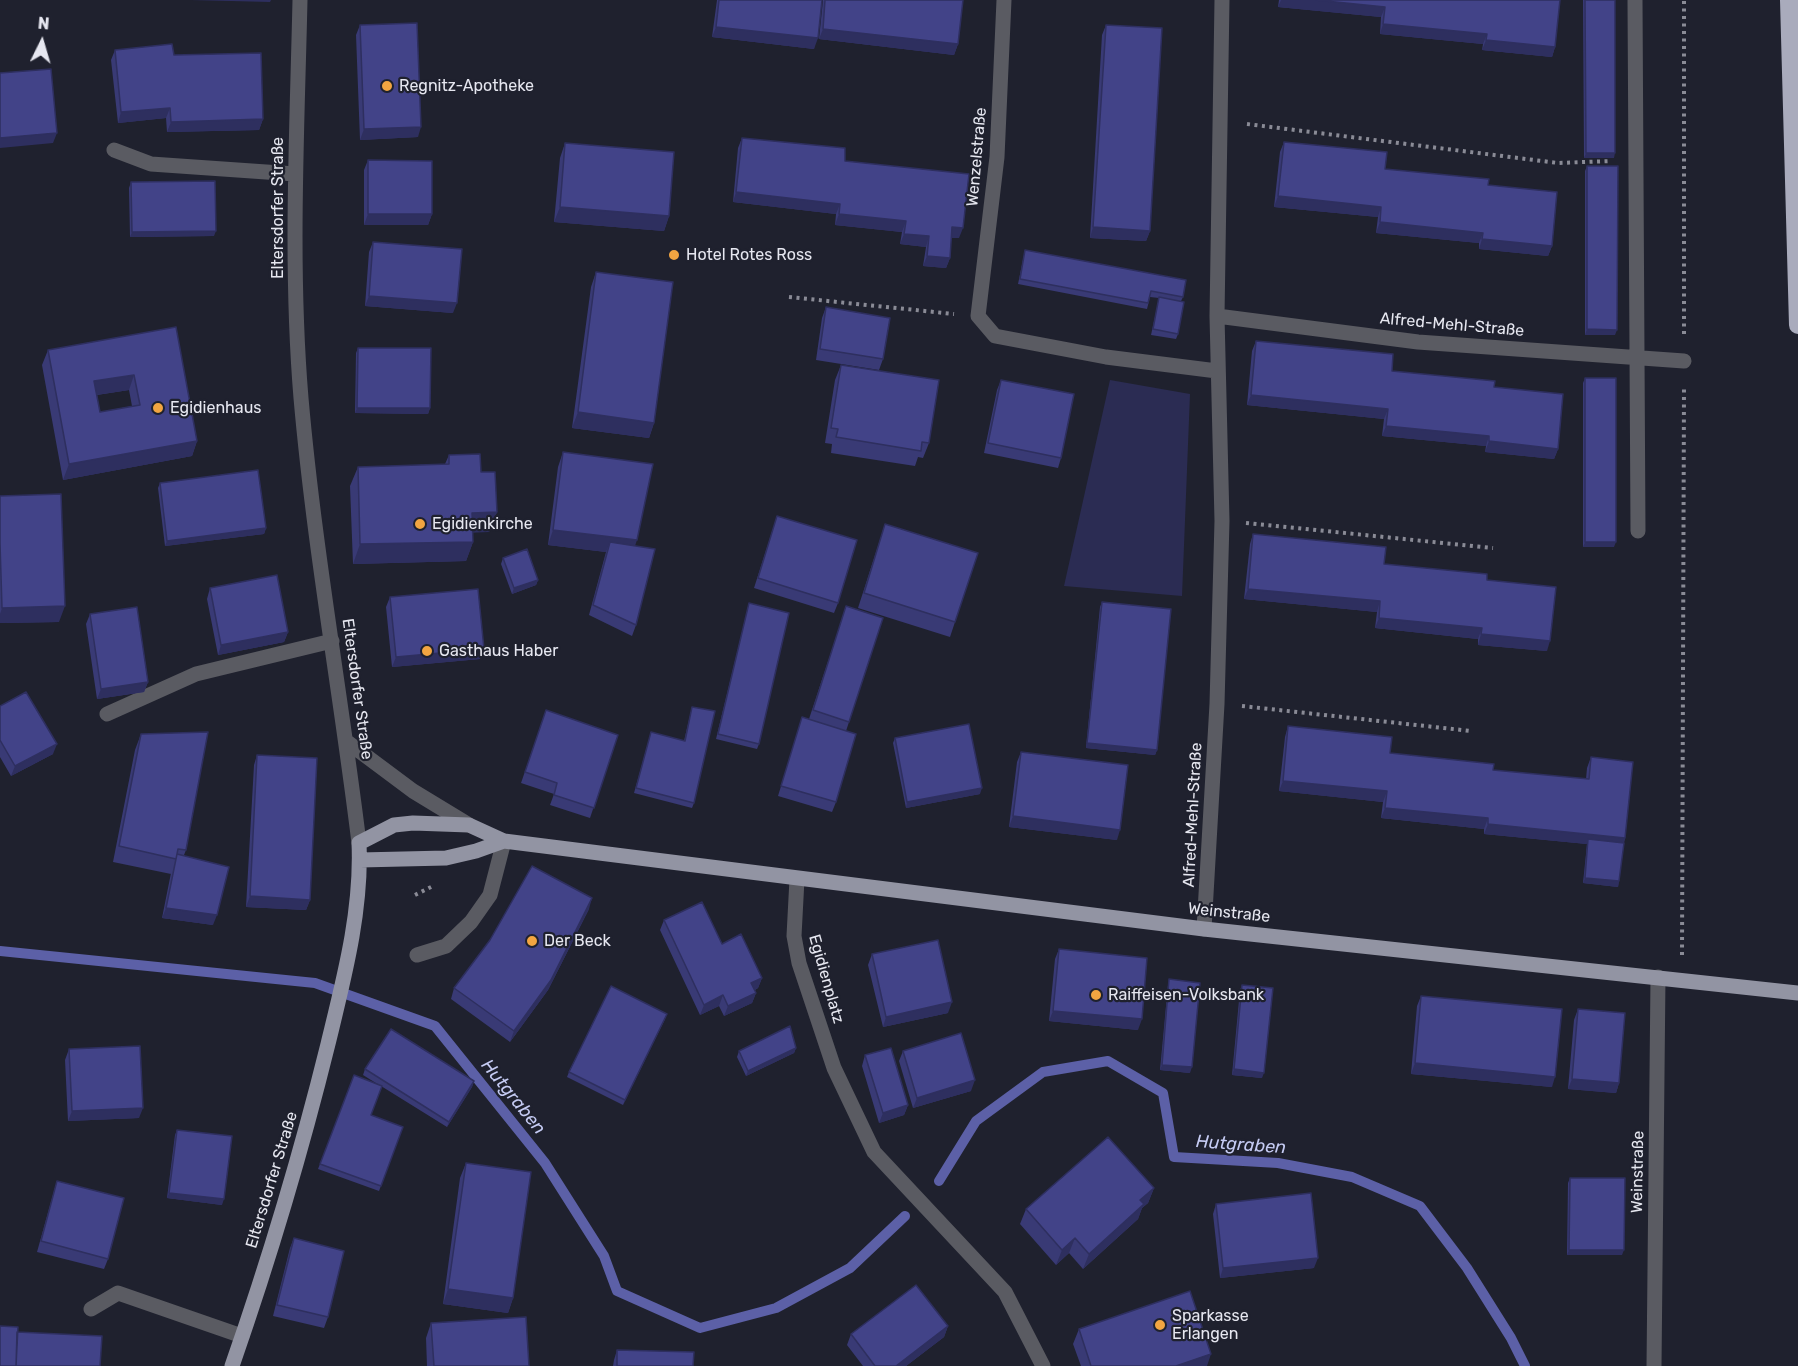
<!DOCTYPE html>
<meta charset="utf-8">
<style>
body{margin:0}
#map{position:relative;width:1798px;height:1366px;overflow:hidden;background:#1f212e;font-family:Rubik,sans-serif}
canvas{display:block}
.north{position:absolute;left:12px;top:12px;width:60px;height:60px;-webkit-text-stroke:4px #1f212e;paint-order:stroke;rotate:5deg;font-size:16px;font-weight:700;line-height:24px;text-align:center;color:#e6e7f0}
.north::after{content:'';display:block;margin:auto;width:21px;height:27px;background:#e6e7f0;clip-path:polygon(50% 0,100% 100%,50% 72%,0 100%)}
</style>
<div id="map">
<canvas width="1798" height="1366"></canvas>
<div class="north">N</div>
</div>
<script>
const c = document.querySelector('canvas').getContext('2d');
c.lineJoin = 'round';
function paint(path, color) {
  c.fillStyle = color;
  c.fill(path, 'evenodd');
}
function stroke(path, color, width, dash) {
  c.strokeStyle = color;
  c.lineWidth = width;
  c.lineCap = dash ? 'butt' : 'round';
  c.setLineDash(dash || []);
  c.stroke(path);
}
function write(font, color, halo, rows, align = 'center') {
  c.font = font + ' Rubik,sans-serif';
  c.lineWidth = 4.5;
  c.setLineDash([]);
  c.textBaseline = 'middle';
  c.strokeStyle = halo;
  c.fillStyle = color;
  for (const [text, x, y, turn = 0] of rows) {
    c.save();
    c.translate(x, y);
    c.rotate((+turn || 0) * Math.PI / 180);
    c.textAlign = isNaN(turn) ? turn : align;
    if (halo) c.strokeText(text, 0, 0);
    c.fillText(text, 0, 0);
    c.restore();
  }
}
paint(new Path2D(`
 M1110 380 1190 394 1182 596 1064 586Z`), '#2b2c53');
stroke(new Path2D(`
 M0 951 315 983 435 1026 545 1163 604 1256 617 1291 700 1328 776 1308 850 1268 905 1216
 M939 1181 976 1121 1043 1072 1108 1061 1163 1093 1174 1157 1278 1163 1352 1177 1420 1206 1467 1268 1511 1338 1525 1366`), '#5c60a7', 10);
stroke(new Path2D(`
 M1247 124 1558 163 1611 161
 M789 297 954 314
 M1684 334V0
 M1246 523 1493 548
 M1242 706 1471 731
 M415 895 433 886
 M1682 955 1684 387`), '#8a8b96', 4, [3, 4.5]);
stroke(new Path2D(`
 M300 0C297 133 290 266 301 398 314 547 341 695 359 843
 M1004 0 997 157 978 316 995 336 1106 357 1217 371
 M1635 0 1638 531
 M114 150 151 164 295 174
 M1217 316 1418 342 1684 361
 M107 714 196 674 332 641
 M346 741 413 791 469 825
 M797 879 794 936 799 963 834 1068 874 1152 1005 1292 1043 1366
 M1204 929 1217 704 1222 521 1217 316 1222 0
 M417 955 446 946 471 922 490 895 504 841
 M91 1309 118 1293 242 1336
 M1654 1366 1658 977`), '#5a5b62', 15);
stroke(new Path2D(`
 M360 860 446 858 476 851 504 841
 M232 1366C269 1260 301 1153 328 1044 344 978 362 911 359 843L394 825 413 823 469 825 504 841 1204 929 1798 993`), '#9294a3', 15);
stroke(new Path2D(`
 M1789 0 1798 325`), '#a9abbc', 18);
paint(new Path2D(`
 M717 0H822L814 49 712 37Z
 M823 0H963L958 44 954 55 819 39Z
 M1279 0H1560L1555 47 1552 57 1482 50 1483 44 1380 34 1381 17 1278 7Z
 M1583 0H1615L1614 158H1584Z
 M360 25 418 137 360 140 356 35Z
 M1106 25 1150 231 1146 241 1090 238 1102 35Z
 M115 50 174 55 263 119 259 130 167 132 166 118 118 123 111 60Z
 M742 138 845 161 959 238H951L950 258 946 268 923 266 926 247 900 244 902 232 835 225 836 214 733 202 738 148Z
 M1284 142 1385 169 1488 185 1552 246 1548 256 1479 249V243L1376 233 1378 217 1274 207 1280 152Z
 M565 143 669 216 664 231 554 222 560 158Z
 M368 160 432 214 428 225H364V170Z
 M1587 166 1615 335H1585V171Z
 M131 182 214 236 130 237 129 188Z
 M373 242 453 313 365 306 369 252Z
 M1025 250 1183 297 1181 301 1178 334 1176 339 1151 335 1159 298 1150 297 1147 309 1018 284Z
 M596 272 654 423 649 438 572 428 591 287Z
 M826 307 883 359 879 370 816 360 822 318Z
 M176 327 197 441 192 456 63 480 42 365 48 350ZM129 390 132 406 100 412 97 395Z
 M1256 341 1392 371 1494 387 1558 449 1554 459 1485 452 1486 446 1382 436 1384 419 1247 405 1252 351Z
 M358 348 430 408 428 414 355 413 356 353Z
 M841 365 929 443 923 458 918 457 915 466 831 453 832 444 825 443 835 380Z
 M1585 378 1614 547H1583V383Z
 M1001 380 1061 458 1058 468 984 453 997 390Z
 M563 452 635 546 636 625 632 636 589 615 606 552 548 545 558 467Z
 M449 455 481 472 497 512 489 532H473V542L466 561 353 564 350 486 358 467 445 464Z
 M160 483 266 528 264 534 165 546 158 488Z
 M0 496 59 622 0 623Z
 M777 516 838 603 834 613 754 588Z
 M885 524 955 622 950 637 858 608Z
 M1253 534 1384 564 1487 580 1547 651 1478 645V639L1375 628 1377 612 1244 599 1250 544Z
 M503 558 538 580 536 585 512 594 501 564Z
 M210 588 288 632 284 642 218 655 207 599Z
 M390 597 480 659 392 667 386 607Z
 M1102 602 1157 750 1155 755 1086 748 1100 607Z
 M749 603 759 744 757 749 716 739Z
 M90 614 148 682 144 692 97 699 86 624Z
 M843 616 849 722 846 731 836 802 832 812 778 796 802 717 809 719Z
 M0 706 53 754 11 776 0 757Z
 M692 707 694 803 692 808 634 793 651 732 684 741Z
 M546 710 618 735 590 818 550 805 554 794 521 783Z
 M1288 726 1390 753 1493 770 1586 779 1587 768 1591 757 1625 838 1624 843 1618 887 1583 883 1587 844 1484 834V829L1381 818 1383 802 1279 791 1285 737Z
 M141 734 186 850 184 855 213 925 162 918 171 873V874L113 862 135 750Z
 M895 738 980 794 906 808 893 743Z
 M1021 752 1117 840 1009 827 1017 762Z
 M257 755 310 900 306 910 246 907 254 765Z
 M589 909 548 990 510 1042 451 999 454 988Z
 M664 920 762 978 758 988 755 990 756 993 752 1003 724 1016 719 1006 700 1015 660 930Z
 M1059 949 1138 1030 1049 1021 1055 959Z
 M872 954 948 1013 883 1027 868 965Z
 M1169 979 1190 1073 1160 1070 1168 985Z
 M1242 985 1262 1078 1232 1075 1240 990Z
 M1421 996 1552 1087 1411 1074 1417 1006Z
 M1578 1009 1619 1083 1616 1093 1568 1089 1574 1020Z
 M665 1019 623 1105 567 1077 569 1072Z
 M796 1048 794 1053 746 1076 737 1057 739 1051Z
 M69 1049 139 1118 68 1121 65 1060Z
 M903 1051 971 1091 913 1108 899 1061Z
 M865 1055 908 1105 904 1115 879 1123 862 1066Z
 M365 1069 474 1081 472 1087 447 1127 381 1086 371 1115 403 1127 379 1191 318 1169 354 1075 379 1085 363 1075Z
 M177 1130 222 1205 167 1198 175 1135Z
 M466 1163 513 1298 508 1313 443 1304 460 1178Z
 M1570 1178 1622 1255H1567L1568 1183Z
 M57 1181 108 1259 104 1269 37 1252 54 1191Z
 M1154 1188 1148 1203 1142 1208 1138 1219 1083 1269 1069 1253 1056 1265 1020 1224 1026 1209Z
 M1216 1204 1314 1268 1220 1278 1213 1214Z
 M294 1238 328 1317 324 1328 273 1316 290 1248Z
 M431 1323 529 1366H427L426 1338Z
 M948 1326 944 1337 906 1366H863L847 1345 851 1334Z
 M1079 1329 1207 1366H1081L1073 1344Z
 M617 1350 693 1366H613L614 1360Z`), '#393a75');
paint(new Path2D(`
 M191 0H271L270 2Z
 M1281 0H1316L1385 7 1381 17 1278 7Z
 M1383 24 1487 34 1483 44 1380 34Z
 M716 27 818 38 814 49 712 37Z
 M823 29 958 44 954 55 819 39Z
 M1486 40 1555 47 1552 57 1482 50Z
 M170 108 166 118 118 123 121 112Z
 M263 119 259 130 167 132 171 122Z
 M421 127 418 137 360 140 364 129Z
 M57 133 53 143 0 148V138Z
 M1586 153H1615L1614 158H1584Z
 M736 192 840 204 836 214 733 202Z
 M1278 196 1381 207 1378 217 1274 207Z
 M560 207 669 216 664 231 554 222Z
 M368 214H432L428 225H364Z
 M839 214 906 221 902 232 835 225Z
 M1380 222 1483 233 1479 243 1376 233Z
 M952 227 963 228 959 238H948Z
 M1093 227 1150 231 1146 241 1090 238Z
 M216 231 214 236 130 237 132 232Z
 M904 234 929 236 926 247 900 244Z
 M1482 239 1552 246 1548 256 1479 249Z
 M927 256 950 258 946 268 923 266Z
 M369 296 457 303 453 313 365 306Z
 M1587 329 1617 330 1615 335H1585Z
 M134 375 129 390 89 396 94 381Z
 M1251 395 1388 409 1384 419 1247 405Z
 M357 408H430L428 414 355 413Z
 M578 412 654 423 649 438 572 428Z
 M1386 426 1489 436 1486 446 1382 436Z
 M197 441 192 456 63 480 69 464Z
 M1489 441 1558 449 1554 459 1485 452Z
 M497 512 489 532 465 533 472 513Z
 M266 528 264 534 165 546 167 541Z
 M553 530 637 540 632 555 610 542 606 552 548 545Z
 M473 542 466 561 353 564 360 544Z
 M1585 542H1616L1614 547H1583Z
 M538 580 536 585 512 594 514 588Z
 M1248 589 1380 601 1377 612 1244 599Z
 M65 606 59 622 0 623V614L2 608Z
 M1379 618 1482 628 1478 639 1375 628Z
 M288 632 284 642 218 655 221 645Z
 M1481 634 1550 641 1547 651 1478 645Z
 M484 649 480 659 392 667 396 657Z
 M148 682 144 692 97 699 101 689Z
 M1087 743 1157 750 1155 755 1086 748Z
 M57 744 53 754 11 776 15 766Z
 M1283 781 1387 791 1383 802 1279 791Z
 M982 788 980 794 906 808 907 802Z
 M1385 808 1488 818 1484 829 1381 818Z
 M1013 816 1120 830 1117 840 1009 827Z
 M1488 824 1625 838 1622 848 1588 839 1587 844 1484 834Z
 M1585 878 1619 881 1618 887 1583 883Z
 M250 896 310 900 306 910 246 907Z
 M592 898 589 909 548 990 510 1042 514 1031Z
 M166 908 217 915 213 925 162 918Z
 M762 978 758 988 748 993 751 983Z
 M756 993 752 1003 724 1016 728 1006Z
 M723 995 719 1006 700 1015 704 1005Z
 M952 1002 948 1013 883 1027 886 1017Z
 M1053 1011 1142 1019 1138 1030 1049 1021Z
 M667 1014 665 1019 623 1105 625 1100Z
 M796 1048 794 1053 746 1076 748 1071Z
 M1415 1063 1555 1077 1552 1087 1411 1074Z
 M1162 1065 1192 1067 1190 1073 1160 1070Z
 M1234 1069 1264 1073 1262 1078 1232 1075Z
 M1572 1079 1619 1083 1616 1093 1568 1089Z
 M975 1080 971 1091 913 1108 917 1098Z
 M474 1081 472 1087 447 1127 449 1122Z
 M908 1105 904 1115 879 1123 883 1113Z
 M143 1108 139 1118 68 1121 72 1111Z
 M1154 1188 1148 1203 1142 1208 1138 1219 1083 1269 1089 1254 1140 1200Z
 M169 1193 224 1199 222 1205 167 1198Z
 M1075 1238 1069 1253 1056 1265 1062 1250Z
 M1569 1250H1624L1622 1255H1567Z
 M1318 1258 1314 1268 1220 1278 1223 1268Z
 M448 1289 513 1298 508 1313 443 1304Z
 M948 1326 944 1337 906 1366H896Z
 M1211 1354 1207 1366H1176Z`), '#2e2f5f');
const building = new Path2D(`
 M719 0H822L818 38 716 27Z
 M825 0H963L958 44 823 29Z
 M1316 0H1560L1555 47 1486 40 1487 34 1383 24 1385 7Z
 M1585 0H1615V153H1586Z
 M417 23 421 127 364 129 360 25Z
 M1106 25 1162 28 1150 231 1093 227Z
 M172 44 174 55 261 53 263 119 171 122 170 108 121 112 115 50Z
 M51 69 57 133 0 138V73Z
 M742 138 845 148V161L969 174 963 228 952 227 950 258 927 256 929 236 904 234 906 221 839 214 840 204 736 192Z
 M1284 142 1387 152 1385 169 1489 179 1488 185 1557 192 1552 246 1482 239 1483 233 1380 222 1381 207 1278 196Z
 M565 143 674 152 669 216 560 207Z
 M368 160 432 161V214H368Z
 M1587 166H1618L1617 330 1587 329Z
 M215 181 216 231 132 232 131 182Z
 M373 242 462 249 457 303 369 296Z
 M1025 250 1186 280 1183 297 1151 291 1148 303 1020 279Z
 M596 272 673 282 654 423 578 412Z
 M1159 297 1184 302 1178 334 1153 329Z
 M826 307 890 318 883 359 820 349Z
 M176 327 197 441 69 464 48 350ZM134 375 140 405 100 412 94 381Z
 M1256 341 1393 354 1392 371 1495 381 1494 387 1563 394 1558 449 1489 441V436L1386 426 1388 409 1251 395Z
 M358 348H431L430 408H357Z
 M841 365 939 380 929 443 922 442 921 451 836 437 838 429 831 428Z
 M1585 378H1616V542H1585Z
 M1001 380 1074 394 1061 458 988 443Z
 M563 452 653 464 637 540 553 530Z
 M480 454 481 472H495L497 512 472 513 473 542 360 544 358 467 449 464V455Z
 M258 470 266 528 167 541 160 483Z
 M61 494 65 606 2 608 0 543V496Z
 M777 516 857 540 838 603 758 578Z
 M885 524 978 553 955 622 864 593Z
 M1253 534 1386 547 1384 564 1487 574V580L1556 587 1550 641 1481 634 1482 628 1379 618 1380 601 1248 589Z
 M610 542 655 549 636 625 593 605Z
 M527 549 538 580 514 588 503 558Z
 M277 575 288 632 221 645 210 588Z
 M478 589 484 649 396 657 390 597Z
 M1102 602 1171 609 1157 750 1087 743Z
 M749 603 789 613 759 744 718 734Z
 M846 606 883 618 849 722 813 710Z
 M137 607 148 682 101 689 90 614Z
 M26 692 57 744 15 766 0 740V706Z
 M692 707 715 711 694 803 636 788 651 732 685 741Z
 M546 710 618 735 594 808 554 795 557 783 525 772Z
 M802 717 856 734 836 802 781 786Z
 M969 724 982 788 907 802 895 738Z
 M1288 726 1392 737 1390 753 1494 764 1493 770 1589 779 1591 757 1633 762 1625 838 1488 824V818L1385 808 1387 791 1283 781Z
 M208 732 186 850 178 849 176 859 119 846 141 734Z
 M1021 752 1128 765 1120 830 1013 816Z
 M257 755 317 758 310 900 250 896Z
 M1588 839 1624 843 1619 881 1585 878Z
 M177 854 229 867 217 915 166 908Z
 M532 866 592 898 551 980 514 1031 454 988 490 940Z
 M702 902 722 944 741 934 762 978 751 983 756 993 728 1006 723 995 704 1005 664 920Z
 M938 940 952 1002 886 1017 872 954Z
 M1059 949 1147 958 1142 1019 1053 1011Z
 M1169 979 1200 983 1192 1067 1162 1065Z
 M1242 985 1273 988 1264 1073 1234 1069Z
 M611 986 667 1014 625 1100 569 1072Z
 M1421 996 1562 1009 1555 1077 1415 1063Z
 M1578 1009 1625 1013 1619 1083 1572 1079Z
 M790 1026 796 1048 748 1071 739 1051Z
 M391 1029 474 1081 449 1122 365 1069Z
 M961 1033 975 1080 917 1098 903 1051Z
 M140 1046 143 1108 72 1111 69 1049Z
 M891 1048 908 1105 883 1113 865 1055Z
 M354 1075 382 1086 371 1115 403 1127 381 1186 320 1164Z
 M177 1130 232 1136 224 1199 169 1193Z
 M1108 1137 1154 1188 1140 1200 1144 1204 1089 1254 1075 1238 1062 1250 1026 1209Z
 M466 1163 531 1172 513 1298 448 1289Z
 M1570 1178H1625L1624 1250H1569Z
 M57 1181 124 1198 108 1259 41 1241Z
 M1311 1193 1318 1258 1223 1268 1216 1204Z
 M294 1238 344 1251 328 1317 277 1305Z
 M916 1285 948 1326 896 1366H875L851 1334Z
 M1190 1291 1211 1354 1176 1366H1091L1079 1329Z
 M526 1317 529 1366H434L431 1323Z
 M0 1326 18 1327 16 1366H0Z
 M17 1332 102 1336 100 1366H16Z
 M617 1350 694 1352 693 1366H617Z`);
paint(building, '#424388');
stroke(building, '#2e2f5f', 1.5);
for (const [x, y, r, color] of [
 [387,86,6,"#f2a541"],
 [674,255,6,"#f2a541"],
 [158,408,6,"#f2a541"],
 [420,524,6,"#f2a541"],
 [427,651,6,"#f2a541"],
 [532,941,6,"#f2a541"],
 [1096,995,6,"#f2a541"],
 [1160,1325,6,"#f2a541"]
]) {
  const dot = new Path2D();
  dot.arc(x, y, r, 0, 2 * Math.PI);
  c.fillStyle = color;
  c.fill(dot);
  stroke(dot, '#1f212e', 2);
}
write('16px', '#e6e7f0', '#1f212e', [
 ["Regnitz-Apotheke",399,86],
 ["Hotel Rotes Ross",686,255],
 ["Egidienhaus",170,408],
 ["Egidienkirche",432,524],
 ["Gasthaus Haber",439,651],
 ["Der Beck",544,941],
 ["Raiffeisen-Volksbank",1108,995],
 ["Sparkasse",1172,1316],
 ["Erlangen",1172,1334]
], 'left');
write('16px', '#e6e7f0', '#1f212e', [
 ["Wenzelstraße",977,157,-85],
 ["Eltersdorfer Straße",278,208,-90],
 ["Alfred-Mehl-Straße",1452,325,5],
 ["Eltersdorfer Straße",357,689,82],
 ["Alfred-Mehl-Straße",1193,815,-87],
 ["Weinstraße",1229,913,6],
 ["Egidienplatz",826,979,74],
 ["Weinstraße",1638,1172,-89],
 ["Eltersdorfer Straße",272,1180,-73]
]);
write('italic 18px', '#c5cbf3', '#1f212e', [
 ["Hutgraben",513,1097,51],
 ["Hutgraben",1241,1145,4]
]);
</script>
